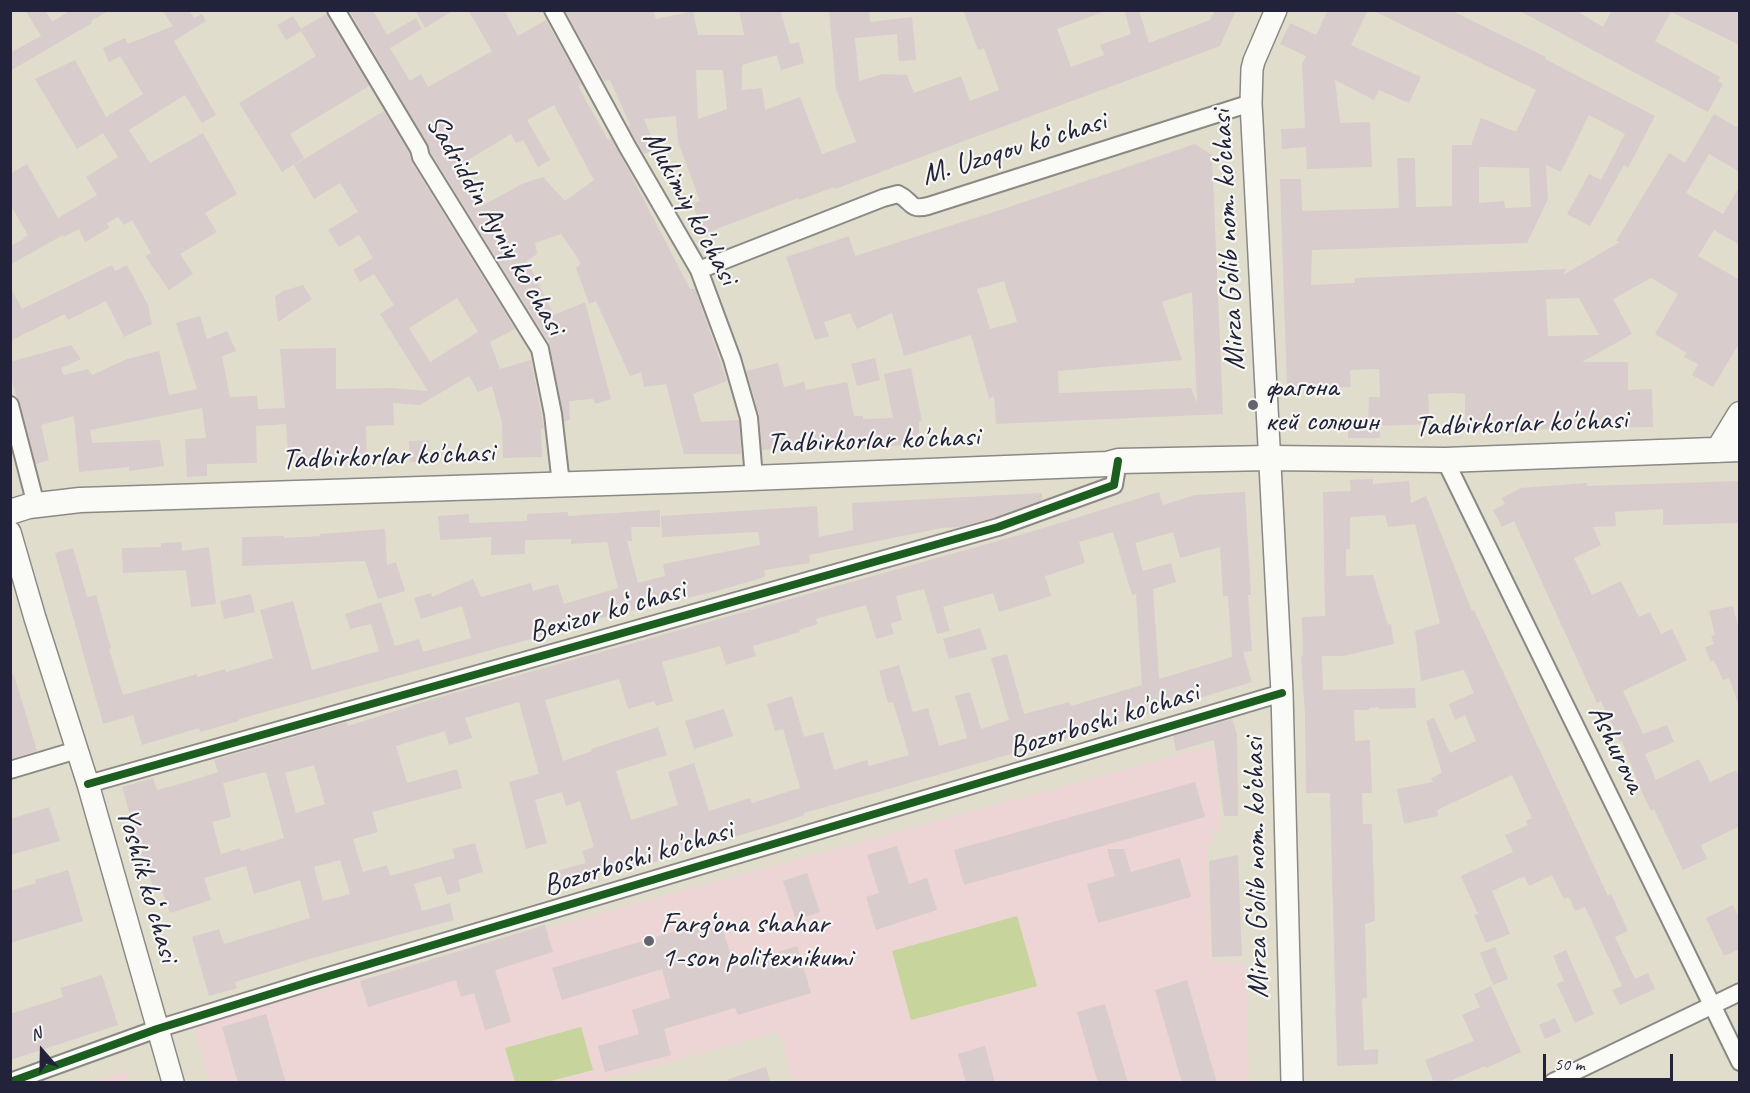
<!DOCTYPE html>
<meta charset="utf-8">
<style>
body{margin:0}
#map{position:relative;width:1750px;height:1093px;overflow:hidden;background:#e1ddcc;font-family:Caveat,sans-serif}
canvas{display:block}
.frame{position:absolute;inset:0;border:12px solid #22223b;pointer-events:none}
.north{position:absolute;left:12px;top:1021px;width:60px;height:60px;-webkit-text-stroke:4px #f6f6f2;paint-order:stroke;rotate:340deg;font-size:16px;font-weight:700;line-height:24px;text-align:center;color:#22223b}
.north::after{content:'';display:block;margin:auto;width:21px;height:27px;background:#22223b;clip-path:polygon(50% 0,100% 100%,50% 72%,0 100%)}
.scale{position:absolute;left:1543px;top:1054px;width:130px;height:27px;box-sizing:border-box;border:3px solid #22223b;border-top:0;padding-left:8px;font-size:18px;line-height:21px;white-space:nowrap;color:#22223b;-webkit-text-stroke:4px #f6f6f2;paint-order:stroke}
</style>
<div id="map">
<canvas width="1750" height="1093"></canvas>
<div class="frame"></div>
<div class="north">N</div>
<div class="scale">50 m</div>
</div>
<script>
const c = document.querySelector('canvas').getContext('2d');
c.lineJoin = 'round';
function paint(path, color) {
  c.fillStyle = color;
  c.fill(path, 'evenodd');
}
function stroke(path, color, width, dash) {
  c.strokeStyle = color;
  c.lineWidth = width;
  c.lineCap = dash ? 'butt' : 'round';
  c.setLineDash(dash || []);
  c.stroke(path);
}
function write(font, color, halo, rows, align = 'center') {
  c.font = font + ' Caveat,sans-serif';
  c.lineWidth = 4.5;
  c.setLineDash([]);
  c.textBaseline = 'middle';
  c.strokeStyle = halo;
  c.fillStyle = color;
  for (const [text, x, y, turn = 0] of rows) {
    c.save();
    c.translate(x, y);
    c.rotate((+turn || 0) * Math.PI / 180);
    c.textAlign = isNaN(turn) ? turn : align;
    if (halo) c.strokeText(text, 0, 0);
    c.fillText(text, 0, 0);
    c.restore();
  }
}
paint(new Path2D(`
 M1214 745 1221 829H1213V843L1207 844 1210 962 1246 963 1249 1082H794L778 1032 598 1082H209L193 1025Z
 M126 1071 129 1082H88Z`), '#ecd5d4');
paint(new Path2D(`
 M1017 916 1037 986 911 1020 892 951Z
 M581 1027 593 1070 547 1082H515L505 1048Z`), '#c7d49b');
paint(new Path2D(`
 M25 10H45L52 22 71 10H110L91 21 92 23 10 71V53L41 36Z
 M162 10H189L194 18 202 14 206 21 174 41 216 115 202 123 185 95 129 130 150 163 203 133 237 194 205 213 217 232 180 254 193 274 169 290 145 256 151 253 132 220 124 225 118 217 107 223 109 228 85 242 79 229 64 237 63 235 10 265V246L24 239 23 238 28 235 10 204V174L27 164 58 218 97 195 86 177 118 157 103 133 77 149 35 79 75 60 106 117 143 94 120 56 109 62 103 48 125 38 128 44 173 26Z
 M349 10H373L387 35 416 18 422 29 390 48 410 81 421 74 428 87 492 51 468 10H504L518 36 546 20 582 85 578 86 608 140 611 138 628 169 690 289H695L727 381 693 394 701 422 739 420 741 454H684L666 384 644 387 641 372 630 376 596 301 589 304 576 268 581 263 561 234 535 243 537 254 527 261 554 315 585 302 611 399 596 404 593 399 569 401 570 420 564 422 549 343 431 153 428 144ZM554 105 594 180 565 201 543 177 524 183 478 208 455 168 511 134 516 143 523 140 538 167 550 160 527 120Z
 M415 10H454L425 28Z
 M565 10H653L656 19 693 11 698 35H744L739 10H780L790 44 799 42 804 63 781 70 777 55 742 65V90L762 88 765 110 800 97 822 154 856 142 836 89 829 10H869L870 22 912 17 916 60 899 61 897 34 855 38 859 81 883 74 907 75 914 93 961 76 970 101 999 90 984 48 978 50 963 10H1102L1103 12 1057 29 1071 67 1104 55 1100 45 1131 34 1124 10H1139L1149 43 1210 20 1215 10H1236L1220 46 835 189 834 187 799 200 798 198 704 234 692 204 700 201 678 142 676 116 644 119 656 149 644 154 628 126 630 125 610 80 604 81ZM696 70H723L727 109 698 119Z
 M1328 10H1368L1351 45 1421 77 1409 103 1379 90 1374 100 1335 80 1340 123 1370 122 1372 167 1307 169 1306 147 1282 149 1281 129 1305 128 1302 64 1306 56 1280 44 1290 23 1316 35Z
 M1372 10H1450L1546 57 1545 59 1655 116 1628 168 1624 165 1590 226 1567 214 1589 174 1601 180 1625 134 1589 115 1561 172 1546 165 1548 199 1527 243 1312 250 1311 285 1355 283V278L1566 269 1563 275 1620 242 1616 241 1669 153 1685 163 1714 114 1740 129V172L1709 154 1686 193 1723 214 1740 186V245L1714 230 1698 256 1740 280V342L1713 387 1692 375 1698 364 1684 357 1687 353 1655 334 1678 294 1651 278 1613 299 1632 334 1582 362H1628V390L1652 389 1653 427 1465 430V394L1451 393 1428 394 1430 424 1380 426V438H1348V422H1368L1369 397H1380L1379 369 1350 370 1351 387 1287 389 1280 179H1301L1302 211 1399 208 1397 158H1415L1416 207 1452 206V145H1471L1481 118 1516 132 1536 90ZM1479 167 1529 168 1531 207 1505 208 1504 201 1479 203ZM1579 298 1599 335 1548 336 1546 299Z
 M1518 10H1575L1603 27 1612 10H1740V45L1671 12 1655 41 1720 77 1718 81 1723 84 1708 112Z
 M326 14 369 86 290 134 304 158 282 172 239 103 316 56 301 31 286 40 277 25 293 16 301 29Z
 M384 111 409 153 412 163 515 329 490 342 500 369 531 360 544 428 541 429 542 457 503 458 502 423 492 386 478 392 469 376 420 405 393 403 394 425 366 426 367 462 343 463V461L289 465 286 424 256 426 257 463 207 464V476L187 477 185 439 206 438 202 408 90 430 92 443 160 440 164 466 129 471V467L79 472 74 416 41 425 49 460 36 464 10 374V362L71 345 81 359 61 368 63 375 88 369 92 375 127 359 159 351 169 395 197 389 176 323 200 316 207 339 227 331 236 351 222 356 230 397 257 396 258 409 285 408 280 349 336 348V389L392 388 428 391 380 314 394 305 374 274 360 282 353 270 373 258 359 235 339 247 328 230 358 212 340 183 314 199 294 165ZM457 298 478 332 430 362 409 328Z
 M1195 144 1212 155 1223 414 996 424 994 396 989 398 971 335 904 356 892 313 857 329 850 313 824 322 829 336 815 340 786 257 849 236 855 256 1003 209ZM1004 281 1017 322 990 329 977 289ZM1192 292 1197 403 1191 388 1059 393 1058 371 1182 360 1162 302Z
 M112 265 115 271 127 265 148 305 152 324 124 337 106 301 68 320 65 314 10 341V287L22 309Z
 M303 285 312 299 278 322 275 296 283 291Z
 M875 358 880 380 857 386 851 364Z
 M778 363 784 387 804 382 806 390 847 382 854 416H863V419L893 418 884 374 911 368 922 421 919 422V445L762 450 759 415 746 371Z
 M429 440 430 461 410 462 409 441Z
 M1373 479V484L1409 481 1411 503 1426 496 1472 611 1474 610 1608 896 1611 894 1628 931 1615 937 1635 979 1648 973 1655 989 1620 1005 1612 990 1622 986 1585 907 1575 911 1569 897 1564 899 1552 875 1529 886 1524 876 1492 891 1510 934 1486 943 1474 915 1478 914 1461 876 1513 852 1505 835 1528 825 1526 821 1532 818 1512 775 1437 810 1438 816 1404 824 1397 789 1433 782 1431 778 1442 773 1426 721 1434 718 1450 753 1476 741 1465 715 1455 720 1449 704 1474 693 1464 670 1421 681 1415 631 1440 623 1415 524 1388 527 1385 515 1350 517V549H1346V576L1373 575 1388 625 1391 624 1394 644 1344 656H1322L1323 690 1415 688 1416 708 1379 709V707L1369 708V710H1354L1355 741 1370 740 1372 793H1362L1363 824H1372L1375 921 1365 924 1367 998H1362L1364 1050 1378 1049V1064L1337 1066 1330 793H1306L1305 715 1301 656H1303L1302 617 1325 616 1323 492 1351 491 1350 480Z
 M1740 481V523L1663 525V509L1615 512 1616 526 1593 527 1601 545 1574 558 1592 595 1621 581 1639 617 1650 612 1661 634 1672 629 1687 660 1623 691 1643 734 1667 725 1674 742 1645 754 1656 780 1699 759 1710 782 1736 770 1740 778V826L1701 845 1707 859 1683 870 1654 809 1651 811 1640 788 1622 741 1620 742 1601 701 1597 703 1514 521 1502 527 1493 510 1505 504 1502 498 1521 488 1587 483V486Z
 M1159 492 1163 505 1195 495 1245 492 1251 595H1248L1252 651 1243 652 1252 682 1088 732 804 813V815L781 823 727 839V837L669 855 670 857 629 870 628 866 557 886 553 872 586 863 582 851 594 847 580 801 566 806 562 792 535 800 547 843 526 849 509 782 539 774 519 702 465 718 472 738 449 745 445 731 396 746 407 783 457 769 462 788 372 812 378 832 353 839 363 872 387 865 390 876 455 858 452 849 475 843 483 872 458 880 461 891 447 895 441 876 414 884 422 911 450 903 454 920 320 956 235 982 237 988 209 996 192 937 219 929 224 944 310 918 300 880 254 894 246 866 204 878 211 900 170 913 162 890 154 892 148 870 146 871 122 787 153 778 157 790 183 783 218 772 214 760 347 722 348 726 433 699 1037 530ZM1113 532 1132 595 1136 594 1142 685 1071 706 1069 702 1024 714 1007 654 991 658 1009 720 981 729 970 692 955 696 967 738 939 746 928 708 913 712 899 665 879 671 888 703 893 702 909 755 869 766 867 760 834 770 823 732 804 737 792 696 767 704 775 731 783 729 800 788 752 803 750 798 709 811 694 763 668 772 678 805 631 820 616 771 667 755 658 727 591 749 592 751 563 761 545 700 619 679 628 709 654 701 656 706 673 701 662 662 720 646 726 665 756 656 753 646 800 632 799 630 818 624 816 619 866 605 876 639 894 634 891 623 902 620 896 596 924 589 937 634 950 631 943 607 993 593 999 612 1051 596 1045 576 1085 563 1079 542ZM1173 532 1180 558 1220 547 1223 596H1228L1232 657 1159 679 1153 589 1176 582 1171 563 1143 571 1135 543ZM314 765 325 804 296 813 285 773ZM266 772 284 838 241 851 240 848 221 854 212 822 231 817 223 783ZM340 860 350 894 323 901 314 867Z
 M1042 493V500L995 517 960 527 942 528 809 555 810 563 764 570 765 577 717 591 600 618 545 633 546 635 239 719V721L200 732 199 728 142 745 133 715 103 724 55 553 73 548 87 597 96 595 111 649H109L123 695 197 674V677L225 669 226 672 273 658 260 610 293 601 312 670 379 651 371 624 350 629 345 614 381 602 395 646 419 639 423 652 471 638 462 606 421 619 414 598 431 593 432 597 473 579 481 597 531 583 533 591 558 584 564 604 618 588 607 542 571 544V539L525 540V554L491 555V537L440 540 438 516 469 514V523L527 521V514L568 512V516L660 510V527H631L632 541H627L638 583 665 576 663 564 760 545 758 532 662 537 661 516 817 506 819 537 853 530 852 503Z
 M385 529 387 565 396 562 405 591 378 599 365 561 242 566V537L284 536V538L320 536V534Z
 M182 542V551L209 547 216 604 191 607 186 570 123 573 122 548 161 547V543Z
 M251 594 255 612 224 619 220 601Z
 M1733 606 1740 635 1738 703 1729 678 1723 680 1714 660 1710 661 1705 647 1714 644 1711 636 1715 635 1709 611Z
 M980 628 987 649 949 659 943 639Z
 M14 675 37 751 10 759V676Z
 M724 709 733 736 694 749 685 721Z
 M1232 719 1237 734 1238 816H1224L1214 740 1176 751 1173 736Z
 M1195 782 1205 817 964 885 954 850Z
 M49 807 60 841 10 855V819Z
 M897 846 909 884 927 878 937 910 876 930 866 897 879 893 867 855Z
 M1107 849H1124L1131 872 1180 858 1191 897 1098 923 1087 884 1115 876Z
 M1238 855 1242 956 1212 957 1209 861Z
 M68 870 83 921 10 943V891L36 883 35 880Z
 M807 873 820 912 796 920 783 881Z
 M1733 905 1740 920V949L1724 956 1706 918Z
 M720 921 734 965 797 946 811 993 738 1015 735 1008 664 1029 671 1055 605 1072 598 1046 639 1034 632 1010 670 998 662 969 562 1000 552 968 676 931 677 934Z
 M545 925 553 952 495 970 511 1022 485 1030 474 993 461 997 456 980 368 1007 360 981Z
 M1495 947 1508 979 1493 985 1480 953Z
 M1566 950 1594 1014 1575 1023 1557 984 1564 981 1553 956Z
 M102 975 118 1025 10 1060V1014L63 997 60 988Z
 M1187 980 1217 1083H1182L1155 990Z
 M1491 986 1521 1052 1486 1068 1485 1066 1445 1083H1434L1425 1060 1474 1041 1462 1015 1480 1007 1474 994Z
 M1105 1004 1128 1083H1098L1077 1012Z
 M266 1014 286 1083H238L222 1027Z
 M1555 1018 1561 1032 1545 1039 1539 1025Z
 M985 1046 995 1083H966L958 1054Z
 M766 1067 771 1083H728V1079Z`), '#d9cccc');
const minor = new Path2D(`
 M336 10 419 149 421 157 540 349 553 414 561 484
 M553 10 627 146 699 270 732 359 749 418 754 478
 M699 270 883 198 898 194C913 201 909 211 928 206L1251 103
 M10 405 36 505
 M1445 460 1740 1062
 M10 770 77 750
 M88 784 998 527 1114 485 1118 461
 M10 1082 157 1029 312 981 1282 693
 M1553 1082 1740 992`);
const tertiary = new Path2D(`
 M1276 10 1254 61 1252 69 1251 103 1282 693 1292 1082
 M10 532 35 618 88 784 173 1082`);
const secondary = new Path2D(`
 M1718 450 1740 414
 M10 512 29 506 80 500 700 480 1107 464 1118 461 1269 458 1445 460 1740 449`);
stroke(minor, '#8b8984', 20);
stroke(tertiary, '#8b8984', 24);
stroke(secondary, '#8b8984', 27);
stroke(minor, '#fafaf7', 16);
stroke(tertiary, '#fafaf7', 21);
stroke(secondary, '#fafaf7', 24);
stroke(new Path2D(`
 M88 784 998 527 1114 485 1118 461
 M10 1082 157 1029 312 981 1282 693`), '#1b5e20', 8);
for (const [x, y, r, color] of [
 [1253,405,6,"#65636e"],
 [649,941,6,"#65636e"]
]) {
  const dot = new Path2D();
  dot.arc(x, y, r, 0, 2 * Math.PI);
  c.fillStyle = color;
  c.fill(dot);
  stroke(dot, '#f6f6f2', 2);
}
write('30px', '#22223b', '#f6f6f2', [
 ["M. Uzoqov koʻchasi",1014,149,-17],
 ["Mukimiy ko'chasi",690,208,62],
 ["Sadriddin Ayniy koʻchasi",495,225,60],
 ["Mirza G‘olib nom. ko‘chasi",1229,240,-93],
 ["Tadbirkorlar ko'chasi",1521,424,-2],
 ["Tadbirkorlar ko'chasi",873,441,-2],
 ["Tadbirkorlar ko'chasi",388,457,-2],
 ["Bexizor koʻchasi",607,612,-16],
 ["Bozorboshi ko'chasi",1104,721,-17],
 ["Ashurova",1616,749,64],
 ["Bozorboshi ko'chasi",638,859,-17],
 ["Mirza G‘olib nom. ko‘chasi",1257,868,-91],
 ["Yoshlik koʻchasi",147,885,74]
]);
write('30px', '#22223b', '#f6f6f2', [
 ["фагона",1265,388],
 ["кей солюшн",1265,422],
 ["Farg‘ona shahar",661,924],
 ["1-son politexnikumi",661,958]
], 'left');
</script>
